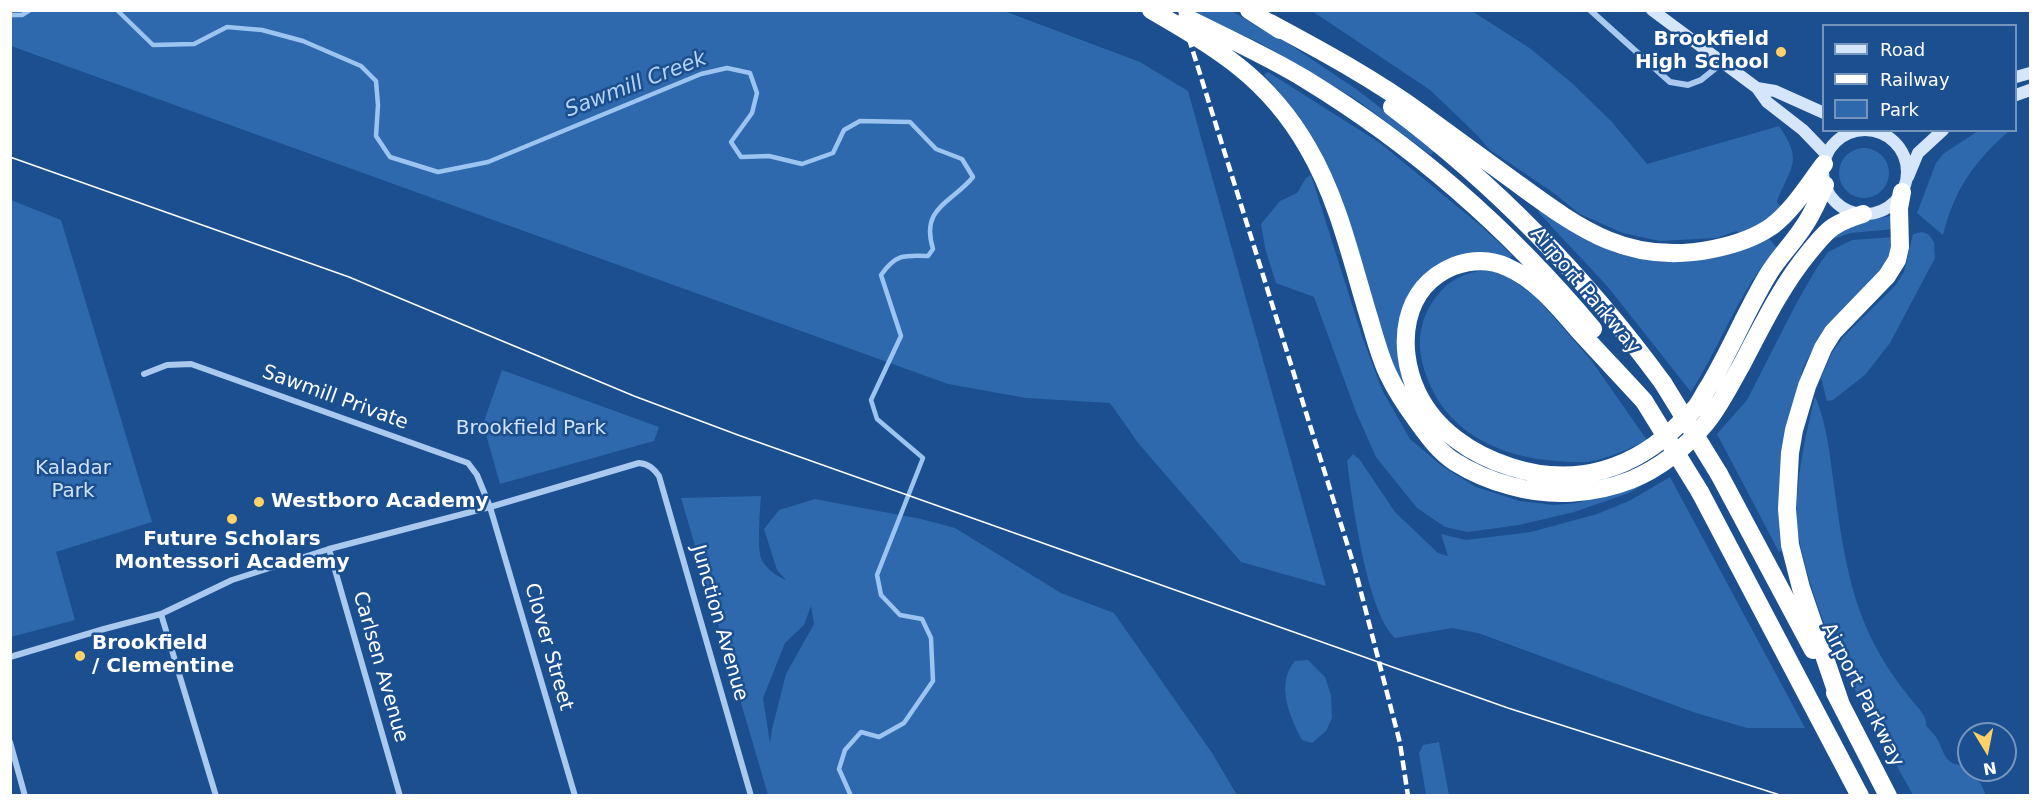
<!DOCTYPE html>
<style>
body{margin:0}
#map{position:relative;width:2041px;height:806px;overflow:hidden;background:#1b4f8f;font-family:"DejaVu Sans",sans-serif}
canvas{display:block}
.frame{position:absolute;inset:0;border:12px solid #fff;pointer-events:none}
.legend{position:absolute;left:1822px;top:24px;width:195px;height:108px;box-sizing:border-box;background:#1b4f8f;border:2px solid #7695bc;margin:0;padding:8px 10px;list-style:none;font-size:18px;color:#fff}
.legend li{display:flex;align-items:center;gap:12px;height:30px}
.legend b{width:30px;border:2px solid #7695bc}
.north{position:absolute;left:1957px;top:722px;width:60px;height:60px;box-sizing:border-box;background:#1b4f8f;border:2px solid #7695bc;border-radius:50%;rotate:170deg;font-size:16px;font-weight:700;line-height:24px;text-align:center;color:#fff}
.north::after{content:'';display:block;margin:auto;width:21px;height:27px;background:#ffd166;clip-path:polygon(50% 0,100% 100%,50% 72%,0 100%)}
</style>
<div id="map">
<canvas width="2041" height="806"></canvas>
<div class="frame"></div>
<ul class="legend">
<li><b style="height:8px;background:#d6e6fa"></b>Road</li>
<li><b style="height:8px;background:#fff"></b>Railway</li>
<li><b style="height:16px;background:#2e69ad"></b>Park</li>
</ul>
<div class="north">N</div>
</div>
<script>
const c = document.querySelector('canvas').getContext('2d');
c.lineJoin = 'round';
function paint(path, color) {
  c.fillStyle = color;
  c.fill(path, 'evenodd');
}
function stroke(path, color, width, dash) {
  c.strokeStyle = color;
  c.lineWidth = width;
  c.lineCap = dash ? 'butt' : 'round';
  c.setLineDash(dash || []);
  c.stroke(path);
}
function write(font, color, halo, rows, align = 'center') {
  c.font = font + ' "DejaVu Sans",sans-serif';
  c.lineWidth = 5;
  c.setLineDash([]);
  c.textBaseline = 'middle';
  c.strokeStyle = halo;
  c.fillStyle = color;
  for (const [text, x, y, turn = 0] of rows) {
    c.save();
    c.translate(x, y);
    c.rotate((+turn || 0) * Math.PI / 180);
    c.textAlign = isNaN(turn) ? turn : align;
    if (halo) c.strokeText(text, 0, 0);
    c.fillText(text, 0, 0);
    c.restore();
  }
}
paint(new Path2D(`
 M10 11H1004L1140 62 1188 91 1326 586 1241 562 1139 444 1110 403 1026 398 948 384 11 46Z
 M1191 11H1231L1277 36 1356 89 1435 150 1431 155 1354 98 1260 43Z
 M1312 11H1472L1531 49 1573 84 1612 122 1647 164 1779 126C1802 160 1793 164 1778 198L1777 203 1783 207 1774 215 1740 235 1737 231 1716 238 1660 241 1623 233 1580 214 1551 191 1490 150 1477 135 1430 90Z
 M1268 72 1380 143 1481 226 1512 255 1509 260 1502 257 1414 290 1409 384 1405 396 1310 135 1285 99 1264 75Z
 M1978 131H2009C1974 162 1955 188 1943 235L1917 213 1936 163 1943 154Z
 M1839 173a25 25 0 1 1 50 0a25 25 0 1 1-50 0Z
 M1311 175 1362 336 1382 390 1410 439 1442 466 1476 487 1520 501 1554 505 1576 503 1609 495 1656 475 1657 477 1629 493 1574 512 1519 525 1468 532 1445 527 1417 508 1376 457 1356 412 1314 297 1276 283 1265 248 1261 224 1280 201 1297 193 1306 178Z
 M11 200 61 220 152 522 56 552 75 620 11 637Z
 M1541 210 1574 233 1618 254 1667 262 1767 236 1777 248C1739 290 1721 345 1691 392L1608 287 1538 212Z
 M1891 216 1894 229 1851 233 1833 239 1830 237 1860 221Z
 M1922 232 1928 234 1934 242 1935 258 1890 343 1865 375 1833 400 1827 401 1821 378 1831 354 1844 336 1895 286 1904 272 1913 234Z
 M1895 237 1886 268 1815 345 1803 368 1788 429 1785 549 1779 552 1717 434 1747 400 1796 304 1816 269 1828 252 1852 240Z
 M1486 270 1504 274 1536 297 1591 360 1647 440C1629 449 1608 459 1587 462 1574 463 1559 461 1546 460 1493 454 1444 428 1426 375 1417 348 1417 326 1433 301 1447 281 1462 273 1486 270Z
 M502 370 659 427 654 441 500 484 483 424Z
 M1815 396C1827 424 1830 456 1834 486 1841 535 1847 583 1867 629 1879 656 1895 680 1914 703 1920 710 1927 716 1926 726 1930 730 1933 733 1936 737 1946 753 1942 764 1966 766L1981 784 1986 795H1913C1874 723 1829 653 1807 572 1803 556 1798 540 1797 523 1795 480 1805 438 1815 396Z
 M1353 454 1360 460 1395 512 1438 553 1448 556 1441 534 1466 540 1531 532 1597 514 1629 501 1670 477 1805 728H1747L1693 712 1478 633 1452 628 1395 638C1367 613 1352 500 1347 461Z
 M761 496C760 509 757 548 761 558 765 568 776 576 786 580L777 570 764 529 779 510 815 499 921 519 955 528 1061 593 1114 613 1212 753 1237 795H768L681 498ZM811 606 814 624 786 674 772 729 770 743 763 698 785 643 804 625Z
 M1308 660 1325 677 1331 695 1332 718 1326 731 1312 743 1302 740C1290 717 1275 684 1295 661Z
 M1439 742 1449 795H1426L1419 753 1423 745Z`), '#2e69ad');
stroke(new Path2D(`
 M117 10 153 45 194 44 227 27 262 30 303 41 361 66 376 81 378 105 376 136 390 157 438 172 488 162 701 74 727 68 750 73 757 93 752 113 731 142 741 157 769 156 802 164 833 153 844 130 860 121 910 122 936 149 962 159 973 177C952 203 920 207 933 249L928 256C904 255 896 254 881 275L901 336 871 400 877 419 923 458 877 575 881 595 900 615 922 619 931 638 933 681 904 723 879 737 861 732 845 750 839 769 851 796
 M10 15H22L30 10`), '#9cc4f0', 4.5);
stroke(new Path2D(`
 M1590 10 1670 82 1688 85 1701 80 1722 63
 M144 374 167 365 191 364 468 463 477 475 490 507 575 796
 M329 549 400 796
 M161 614 216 796
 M10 657 104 629 161 614 232 580 329 549 490 507 639 463C649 464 654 469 659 476L751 796
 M10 742 25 796`), '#a9c9ee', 6);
stroke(new Path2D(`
 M1652 10 1757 88 1767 102 1803 130 1827 155
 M2016 77 2030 73
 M1757 88 1775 91 1824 113
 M2016 95 2030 90
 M1823 172a42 42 0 1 1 84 0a42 42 0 1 1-84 0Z
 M1908 177 1918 153 1943 130`), '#d6e6fa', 12);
stroke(new Path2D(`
 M1151 10C1218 49 1268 78 1308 148 1339 201 1352 263 1370 321 1375 338 1380 357 1388 374 1396 391 1406 406 1417 421 1428 436 1439 452 1455 462 1471 472 1492 481 1511 486 1550 497 1593 495 1631 480 1660 468 1686 447 1706 423 1720 406 1730 385 1741 366 1762 326 1781 286 1810 251 1817 243 1824 233 1833 227 1842 221 1853 217 1863 214
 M1249 10 1280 30
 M1187 18C1227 38 1267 56 1305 79 1415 146 1510 230 1593 329
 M1270 23C1322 51 1374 79 1422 114 1454 137 1486 161 1518 184 1581 230 1630 266 1713 249 1733 245 1755 238 1772 226 1793 210 1808 185 1824 164
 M1392 107C1496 185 1586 278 1663 383
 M1644 401C1623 378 1601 355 1580 332 1559 308 1537 280 1507 267 1490 259 1471 260 1454 266 1402 287 1396 346 1417 392 1435 430 1472 455 1511 467 1576 488 1636 469 1682 421 1687 417 1692 412 1696 407 1701 401 1704 393 1709 386 1731 349 1747 309 1769 273 1779 257 1792 244 1802 229 1812 216 1818 200 1825 185
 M1719 474 1813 650
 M1700 492 1860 796
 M1835 693 1888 796
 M1840 702 1801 588 1790 545 1787 509 1790 453 1794 430 1807 386 1823 348 1833 332 1887 276 1897 260 1900 247 1899 208 1902 192`), '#fff', 18);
stroke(new Path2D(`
 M10 157 349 277 634 396 738 435 1508 708 1783 796`), '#fff', 1.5);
stroke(new Path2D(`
 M1180 10 1355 569 1400 743 1408 796`), '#fff', 4.5, [10, 4.5]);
stroke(new Path2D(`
 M1663 383 1719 474
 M1644 401 1700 492`), '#fff', 18);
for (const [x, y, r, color] of [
 [1781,52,6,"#ffd166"],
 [259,502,6,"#ffd166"],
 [232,519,6,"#ffd166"],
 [80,656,6,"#ffd166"]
]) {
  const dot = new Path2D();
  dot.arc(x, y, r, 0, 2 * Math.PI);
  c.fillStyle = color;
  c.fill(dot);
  stroke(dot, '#1b4f8f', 2);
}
write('bold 20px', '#fff', '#1b4f8f', [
 ["Brookfield",1769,40,"right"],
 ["High School",1769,63,"right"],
 ["Westboro Academy",271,502],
 ["Future Scholars",232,540,"center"],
 ["Montessori Academy",232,563,"center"],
 ["Brookfield",92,644],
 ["/ Clementine",92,667]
], 'left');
write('20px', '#fff', '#1b4f8f', [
 ["Airport Parkway",1585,291,50],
 ["Sawmill Private",335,398,20],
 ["Junction Avenue",719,623,74],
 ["Clover Street",548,647,74],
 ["Carlsen Avenue",380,667,74],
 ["Airport Parkway",1862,695,63]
]);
write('20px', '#cfe3fa', '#1b4f8f', [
 ["Brookfield Park",531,429],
 ["Kaladar",73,469],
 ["Park",73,492]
]);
write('italic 21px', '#b5d3f5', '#1b4f8f', [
 ["Sawmill Creek",636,85,-21]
]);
</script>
